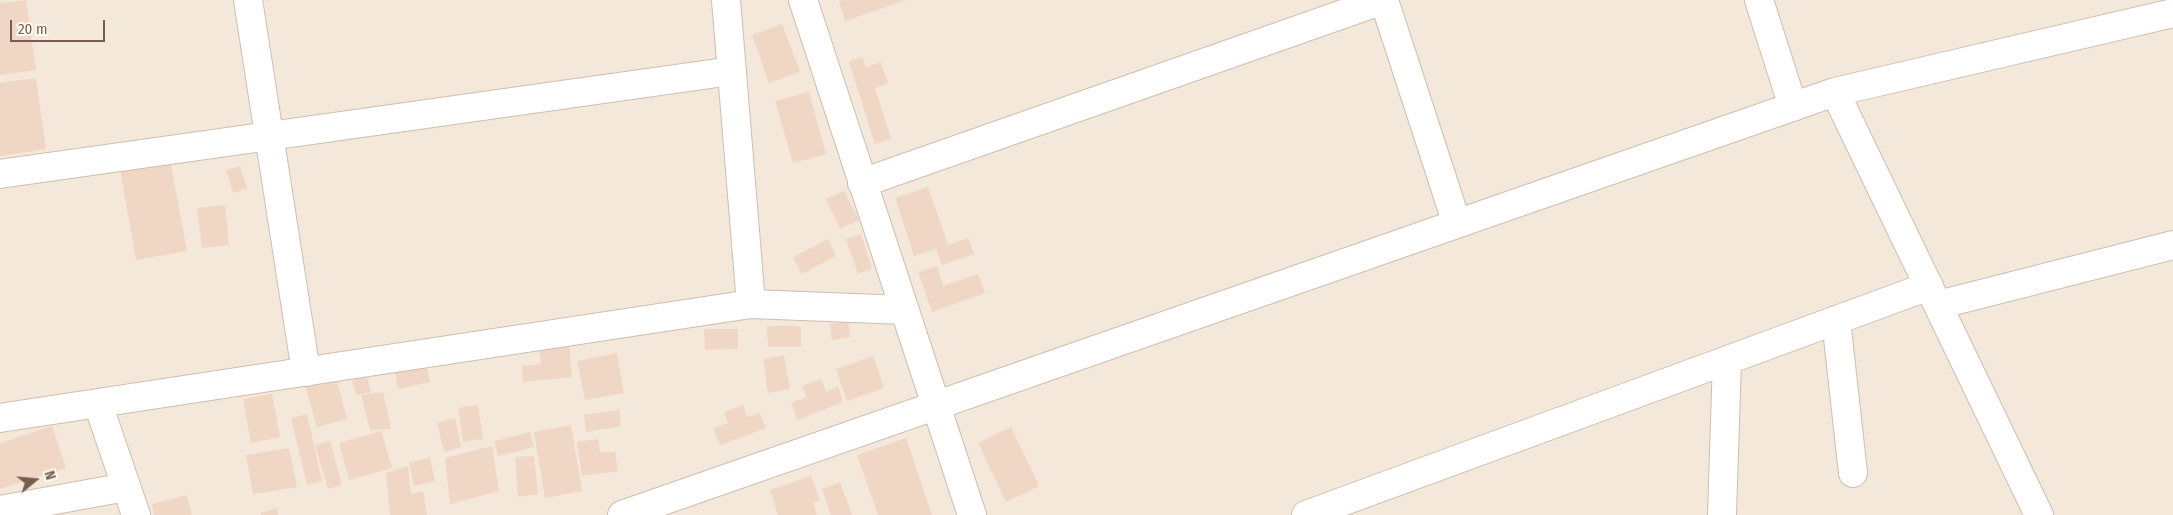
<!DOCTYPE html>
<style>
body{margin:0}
#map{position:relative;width:2173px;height:515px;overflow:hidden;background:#fcf6ec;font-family:"Fira Sans Condensed",sans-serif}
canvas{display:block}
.north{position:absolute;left:10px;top:455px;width:50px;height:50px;-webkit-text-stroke:4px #fefaf2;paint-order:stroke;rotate:73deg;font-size:14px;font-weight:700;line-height:20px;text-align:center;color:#765e4f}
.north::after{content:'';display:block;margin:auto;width:18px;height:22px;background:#765e4f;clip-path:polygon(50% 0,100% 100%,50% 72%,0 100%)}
.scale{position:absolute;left:10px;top:20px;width:95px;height:22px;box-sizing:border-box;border:2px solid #765e4f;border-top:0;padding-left:6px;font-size:15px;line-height:18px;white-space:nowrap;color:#765e4f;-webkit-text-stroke:4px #fefaf2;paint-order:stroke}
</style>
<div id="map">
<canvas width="2173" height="515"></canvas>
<div class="north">N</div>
<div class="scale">20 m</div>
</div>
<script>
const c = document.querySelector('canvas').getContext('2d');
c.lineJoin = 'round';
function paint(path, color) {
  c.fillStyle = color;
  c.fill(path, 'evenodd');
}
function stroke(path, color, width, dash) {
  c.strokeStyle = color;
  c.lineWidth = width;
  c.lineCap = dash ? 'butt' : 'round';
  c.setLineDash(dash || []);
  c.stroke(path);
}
paint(new Path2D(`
 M0 0H2173V515H0Z`), '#f3e8da');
paint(new Path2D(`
 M26 0 36 70 0 75V3Z
 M842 0H906L845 21 839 1Z
 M782 24 800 72 769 83 752 35Z
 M862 57 866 67 881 62 888 83 875 88 891 139 875 144 849 62Z
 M36 78 46 149 0 156V83Z
 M809 92 826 154 793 163 775 101Z
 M170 160 187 251 136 260 120 169Z
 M240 166 247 188 233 193 226 170Z
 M928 187 948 245 968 238 974 254 942 265 936 249 914 256 895 198Z
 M844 191 859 220 840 229 826 199Z
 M225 205 229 245 202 248 197 208Z
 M861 234 872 269 858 274 846 239Z
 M828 239 836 256 802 274 793 257Z
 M937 266 943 286 978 274 985 293 932 312 918 272Z
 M848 321 850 337 832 340 830 324Z
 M767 326H801V347H768Z
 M704 329H738V349L705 350Z
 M569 342 572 377 523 382 522 366 541 364 539 345Z
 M617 353 624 393 585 400 577 361Z
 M784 355 790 389 768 393 763 359Z
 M873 356 884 388 847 401 836 369Z
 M425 361 430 382 398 389 394 367Z
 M335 373 347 419 317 427 304 382Z
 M367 377 371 392 356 395 352 380Z
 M821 379 826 392 838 387 843 402 798 420 791 403 807 397 802 386Z
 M383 392 391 429 370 430 361 395Z
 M272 394 280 437 251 443 243 399Z
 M478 405 483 439 463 442 458 408Z
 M743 405 747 417 760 413 766 428 720 445 713 428 728 423 724 412Z
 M619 410 621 426 586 432 584 415Z
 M307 414 322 481 307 485 291 418Z
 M455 418 461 447 444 452 437 423Z
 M571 425 582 491 545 498 534 432Z
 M52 426 66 468 0 489V443Z
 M1011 427 1039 486 1006 502 978 443Z
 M381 431 392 468 349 480 339 443Z
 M530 432 534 447 498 456 494 441Z
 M906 438 932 515H878L857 455Z
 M598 439 600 453 615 451 618 471 582 476 577 442Z
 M330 441 342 485 328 489 315 445Z
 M492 446 499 491 450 504 445 458Z
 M289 448 297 487 253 494 246 455Z
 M534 456 538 494 518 497 515 457Z
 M430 457 435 481 414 486 409 463Z
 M408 466 411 494 423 491 427 515H390L386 473Z
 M811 476 820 500 813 503 817 515H778L770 490Z
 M840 482 852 515H831L822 489Z
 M187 495 192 515H154L152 504Z
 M277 508 278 515H261V513Z`), '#f0d6c5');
const minor = new Path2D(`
 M248 0 306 372
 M726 0 751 304
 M803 0 972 515
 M1384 0 1457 224
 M1759 0 1793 107
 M1835 92 2039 515
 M0 174 732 71
 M862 183 1383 0
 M1938 305 2173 245
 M1836 320 1853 473
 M98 404 136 515
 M0 418 751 304 904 310
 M0 510 126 487
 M622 515 1835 92 2173 13
 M1306 515 1929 286
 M1722 515 1727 360`);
stroke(minor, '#cebeb1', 30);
stroke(minor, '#fff', 28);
</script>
